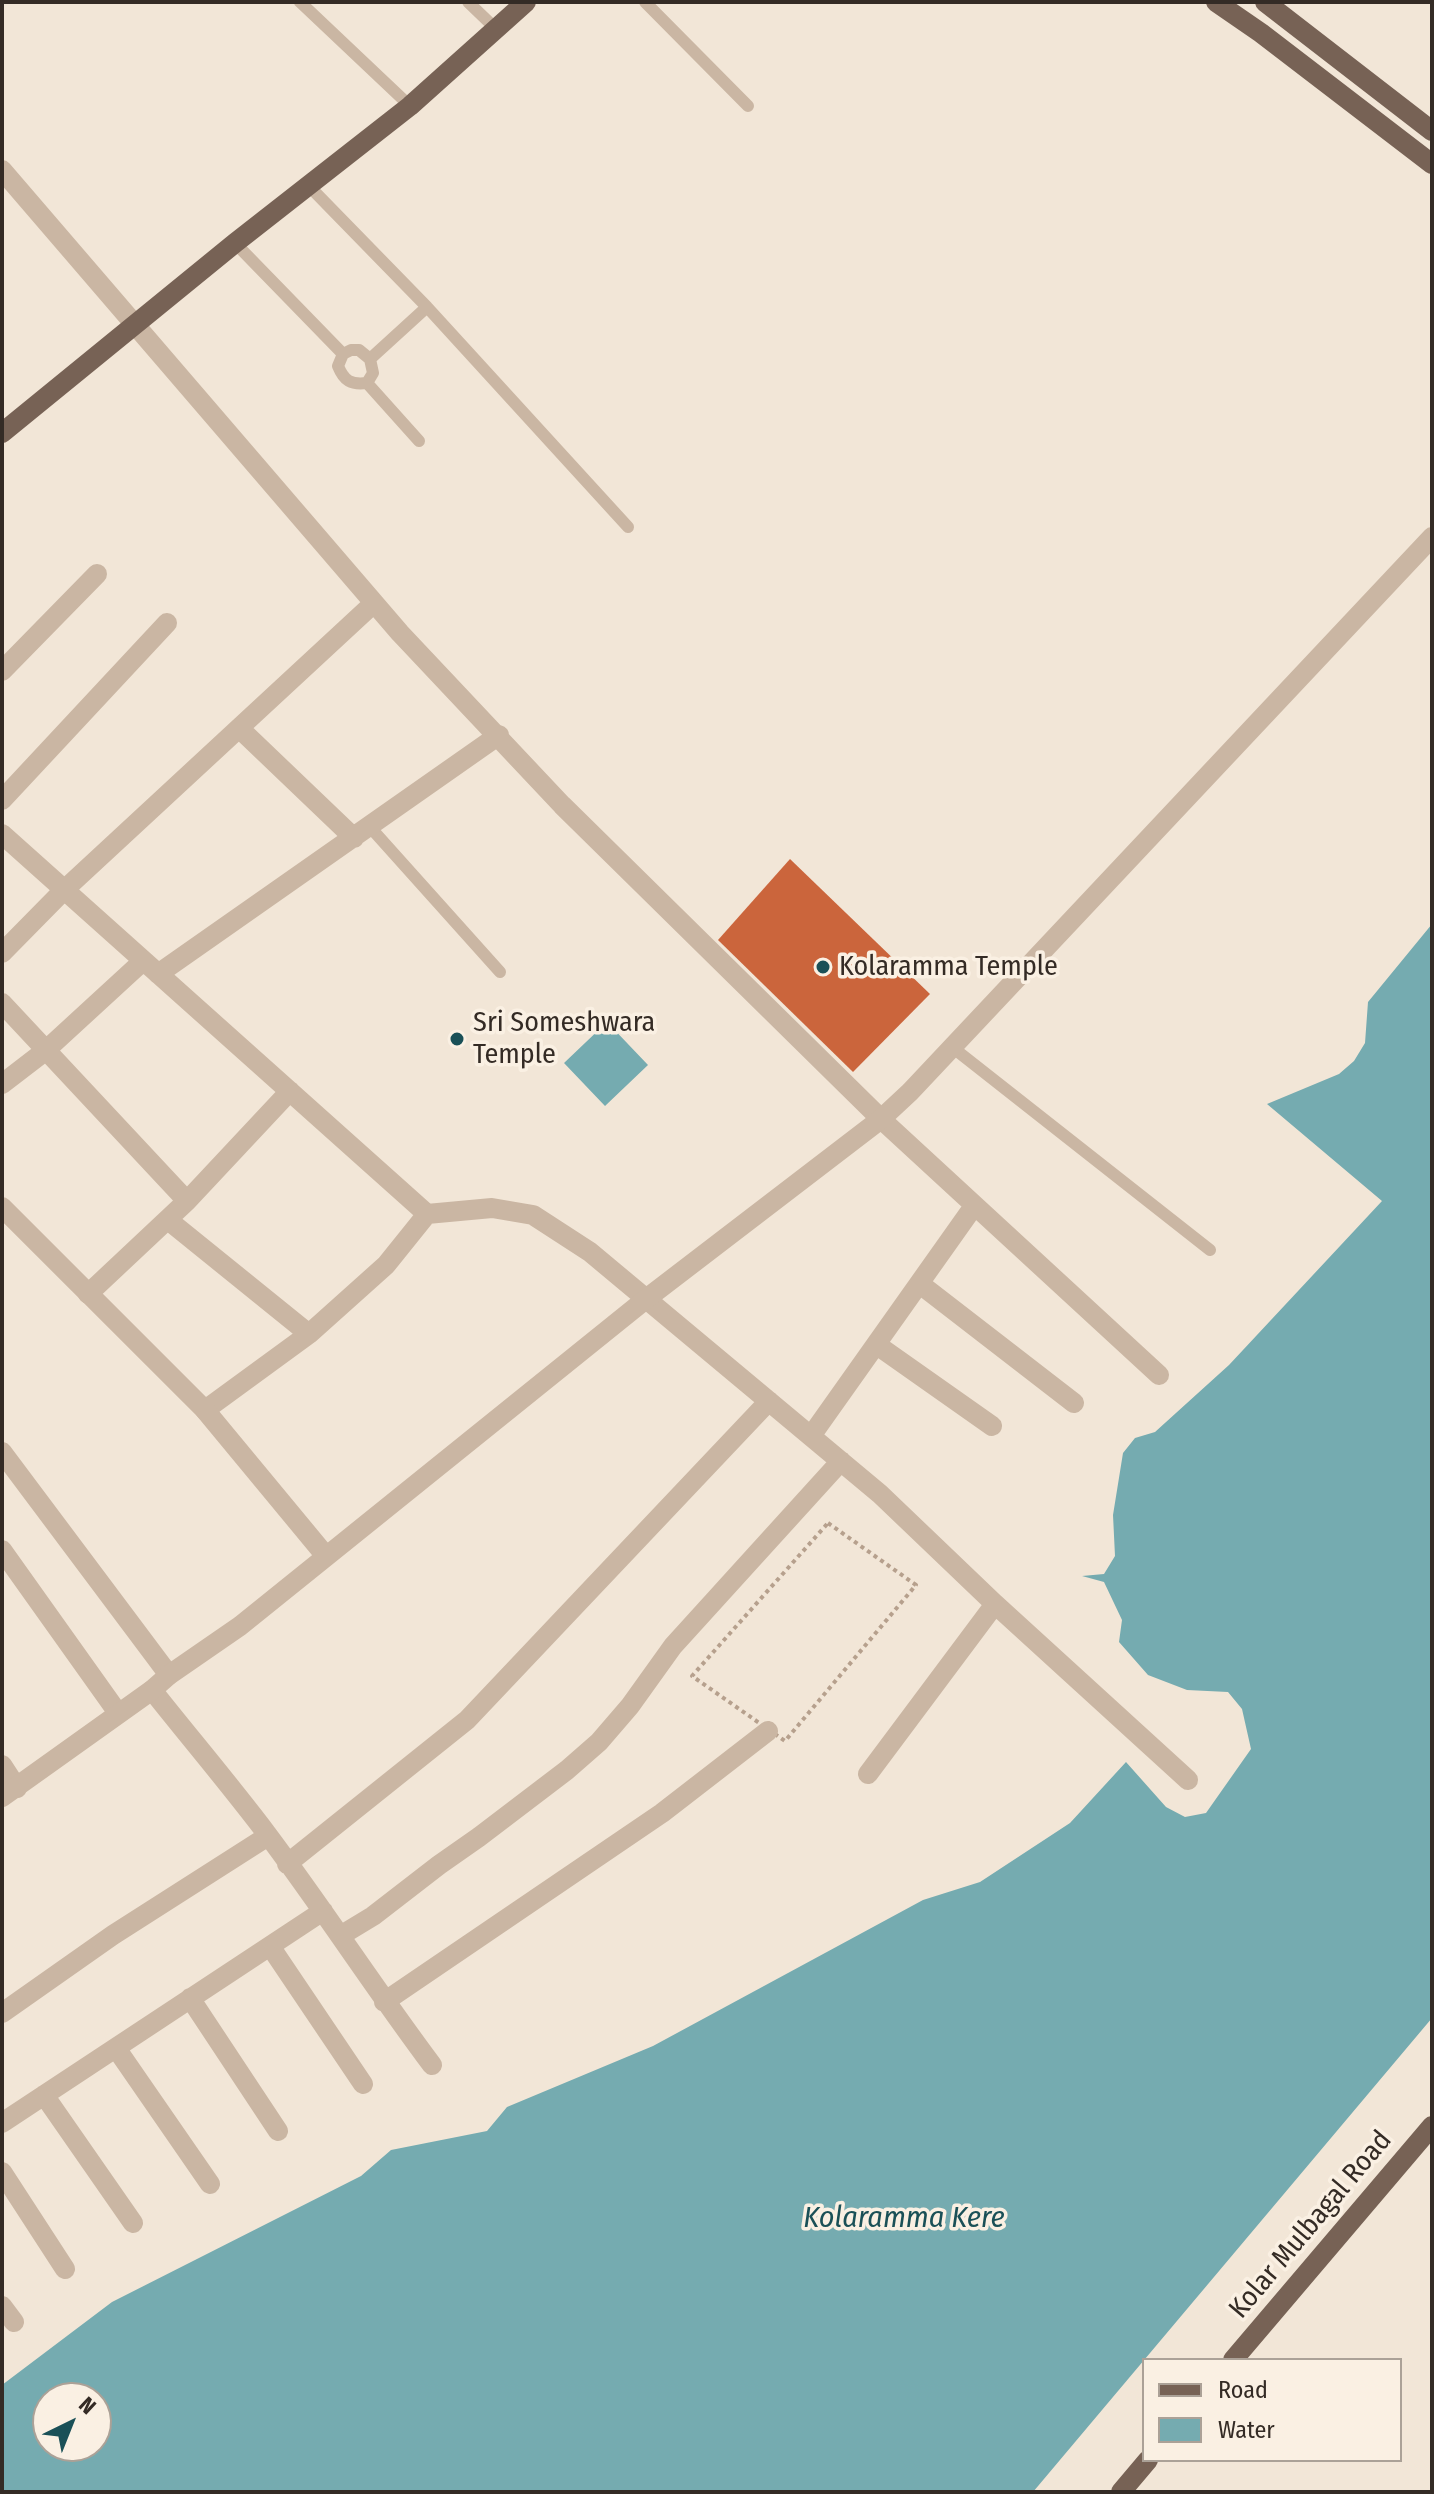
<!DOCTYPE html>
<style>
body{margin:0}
#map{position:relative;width:1434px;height:2494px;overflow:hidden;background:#f2e6d7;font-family:"Fira Sans Condensed",sans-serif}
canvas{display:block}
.frame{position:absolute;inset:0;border:4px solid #342b25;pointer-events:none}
.legend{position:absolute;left:1142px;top:2358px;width:260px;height:104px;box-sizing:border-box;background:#faf0e3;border:2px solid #aba197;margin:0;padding:10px 14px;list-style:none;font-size:24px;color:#342b25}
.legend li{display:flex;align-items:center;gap:16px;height:40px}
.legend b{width:40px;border:2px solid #aba197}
.north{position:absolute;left:32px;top:2382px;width:80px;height:80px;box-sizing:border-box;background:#faf0e3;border:2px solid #aba197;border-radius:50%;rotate:43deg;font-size:22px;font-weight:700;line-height:32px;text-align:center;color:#342b25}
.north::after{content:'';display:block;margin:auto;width:28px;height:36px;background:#1a5057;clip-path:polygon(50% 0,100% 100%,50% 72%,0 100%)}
</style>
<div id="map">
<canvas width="1434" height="2494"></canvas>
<div class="frame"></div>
<ul class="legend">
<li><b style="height:10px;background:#776255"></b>Road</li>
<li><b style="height:22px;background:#75abb0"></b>Water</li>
</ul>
<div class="north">N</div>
</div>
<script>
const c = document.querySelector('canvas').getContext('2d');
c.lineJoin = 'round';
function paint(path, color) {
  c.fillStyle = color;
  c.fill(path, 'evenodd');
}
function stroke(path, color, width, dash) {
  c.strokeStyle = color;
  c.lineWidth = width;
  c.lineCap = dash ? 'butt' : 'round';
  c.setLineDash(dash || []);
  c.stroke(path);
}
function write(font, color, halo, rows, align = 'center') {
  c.font = font + ' "Fira Sans Condensed",sans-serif';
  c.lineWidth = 7;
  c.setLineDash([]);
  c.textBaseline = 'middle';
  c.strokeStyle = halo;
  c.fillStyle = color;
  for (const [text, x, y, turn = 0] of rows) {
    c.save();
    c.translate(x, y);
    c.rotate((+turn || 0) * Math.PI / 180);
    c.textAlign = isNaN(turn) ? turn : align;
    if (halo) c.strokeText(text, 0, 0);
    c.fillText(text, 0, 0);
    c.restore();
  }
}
paint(new Path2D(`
 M1432 924V2018L1033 2492H2V2385L112 2302 361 2176 391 2150 487 2131 507 2107 653 2046 923 1900 980 1882 1070 1823 1126 1762 1166 1807 1185 1817 1206 1813 1251 1749 1242 1709 1228 1692 1187 1690 1148 1675 1119 1642 1122 1620 1104 1582 1082 1576 1104 1574 1115 1556 1113 1515 1123 1453 1135 1438 1155 1432 1229 1365 1382 1201 1267 1104 1339 1074 1354 1061 1365 1043 1368 1002ZM48 2398H96V2446H48Z
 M607 1022 648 1065 605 1106 564 1063Z`), '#75abb0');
paint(new Path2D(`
 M790 859 930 994 853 1072 718 940Z`), '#cb653c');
stroke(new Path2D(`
 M828 1523 916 1585 785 1741 692 1676Z`), '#b6a08d', 4, [4, 4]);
stroke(new Path2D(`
 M300 2 410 106
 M468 2 496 29
 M645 2 748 106
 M308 185 427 307 628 527
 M235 243 343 354
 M351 350H359L370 359 373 373 367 383C351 385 344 381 338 366L343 354Z
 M370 359 427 307
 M367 383 419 441
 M370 827 500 972
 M952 1047 1210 1250`), '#cab6a3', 12);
stroke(new Path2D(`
 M2 170 400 633 562 805 881 1119 1159 1375
 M2 671 97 574
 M239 728 354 838
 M2 800 167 623
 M2 834 427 1214 386 1265 309 1334 205 1410
 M2 953 63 891 374 603
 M158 974 499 735
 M2 1003 187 1201
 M2 1084 45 1051 143 961
 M427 1214 492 1208 533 1215 590 1252 880 1494 995 1604 1188 1780
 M168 1220 309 1334
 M920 1284 1074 1403
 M88 1294 187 1201 290 1091
 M877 1345 992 1426
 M811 1436 974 1206
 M2 1452 169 1675
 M2 1550 118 1713
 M152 1690C190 1738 230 1785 267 1834 324 1910 375 1989 432 2065
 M2 1765 17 1788
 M868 1774 995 1604
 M287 1864 467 1720 769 1401
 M340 1936 373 1916 439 1865 479 1837 567 1770 599 1742 630 1706 673 1646 841 1461
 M270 1946 363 2084
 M190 1998 278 2131
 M384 2002 662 1813 768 1731
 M2 2013 113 1935 268 1836
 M116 2048 210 2184
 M44 2095 133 2223
 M2 2123 323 1911
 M2 2172 65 2269
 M2 2306 14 2322`), '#cab6a3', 20);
stroke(new Path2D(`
 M2 1207 205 1410 325 1555
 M2 1797 152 1690 169 1675 240 1626 646 1299 881 1119 910 1092 1432 537`), '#cab6a3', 20);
stroke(new Path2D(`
 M1216 2 1261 33 1432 164
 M1265 2 1432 131
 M2 433 235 243 410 106 526 2
 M1233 2360 1432 2126
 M1121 2492 1148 2460`), '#776255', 20);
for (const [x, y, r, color] of [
 [823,967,8,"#1a5057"],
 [457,1039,8,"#1a5057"]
]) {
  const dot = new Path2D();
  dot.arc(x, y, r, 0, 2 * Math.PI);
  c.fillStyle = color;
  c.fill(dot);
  stroke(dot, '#faf0e3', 3);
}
write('28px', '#342b25', '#faf0e3', [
 ["Kolaramma Temple",839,967],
 ["Sri Someshwara",473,1023],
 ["Temple",473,1055]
], 'left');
write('28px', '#342b25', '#faf0e3', [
 ["Kolar Mulbagal Road",1311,2225,-50]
]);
write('italic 30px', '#1a5057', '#faf0e3', [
 ["Kolaramma Kere",904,2219]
]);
</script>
